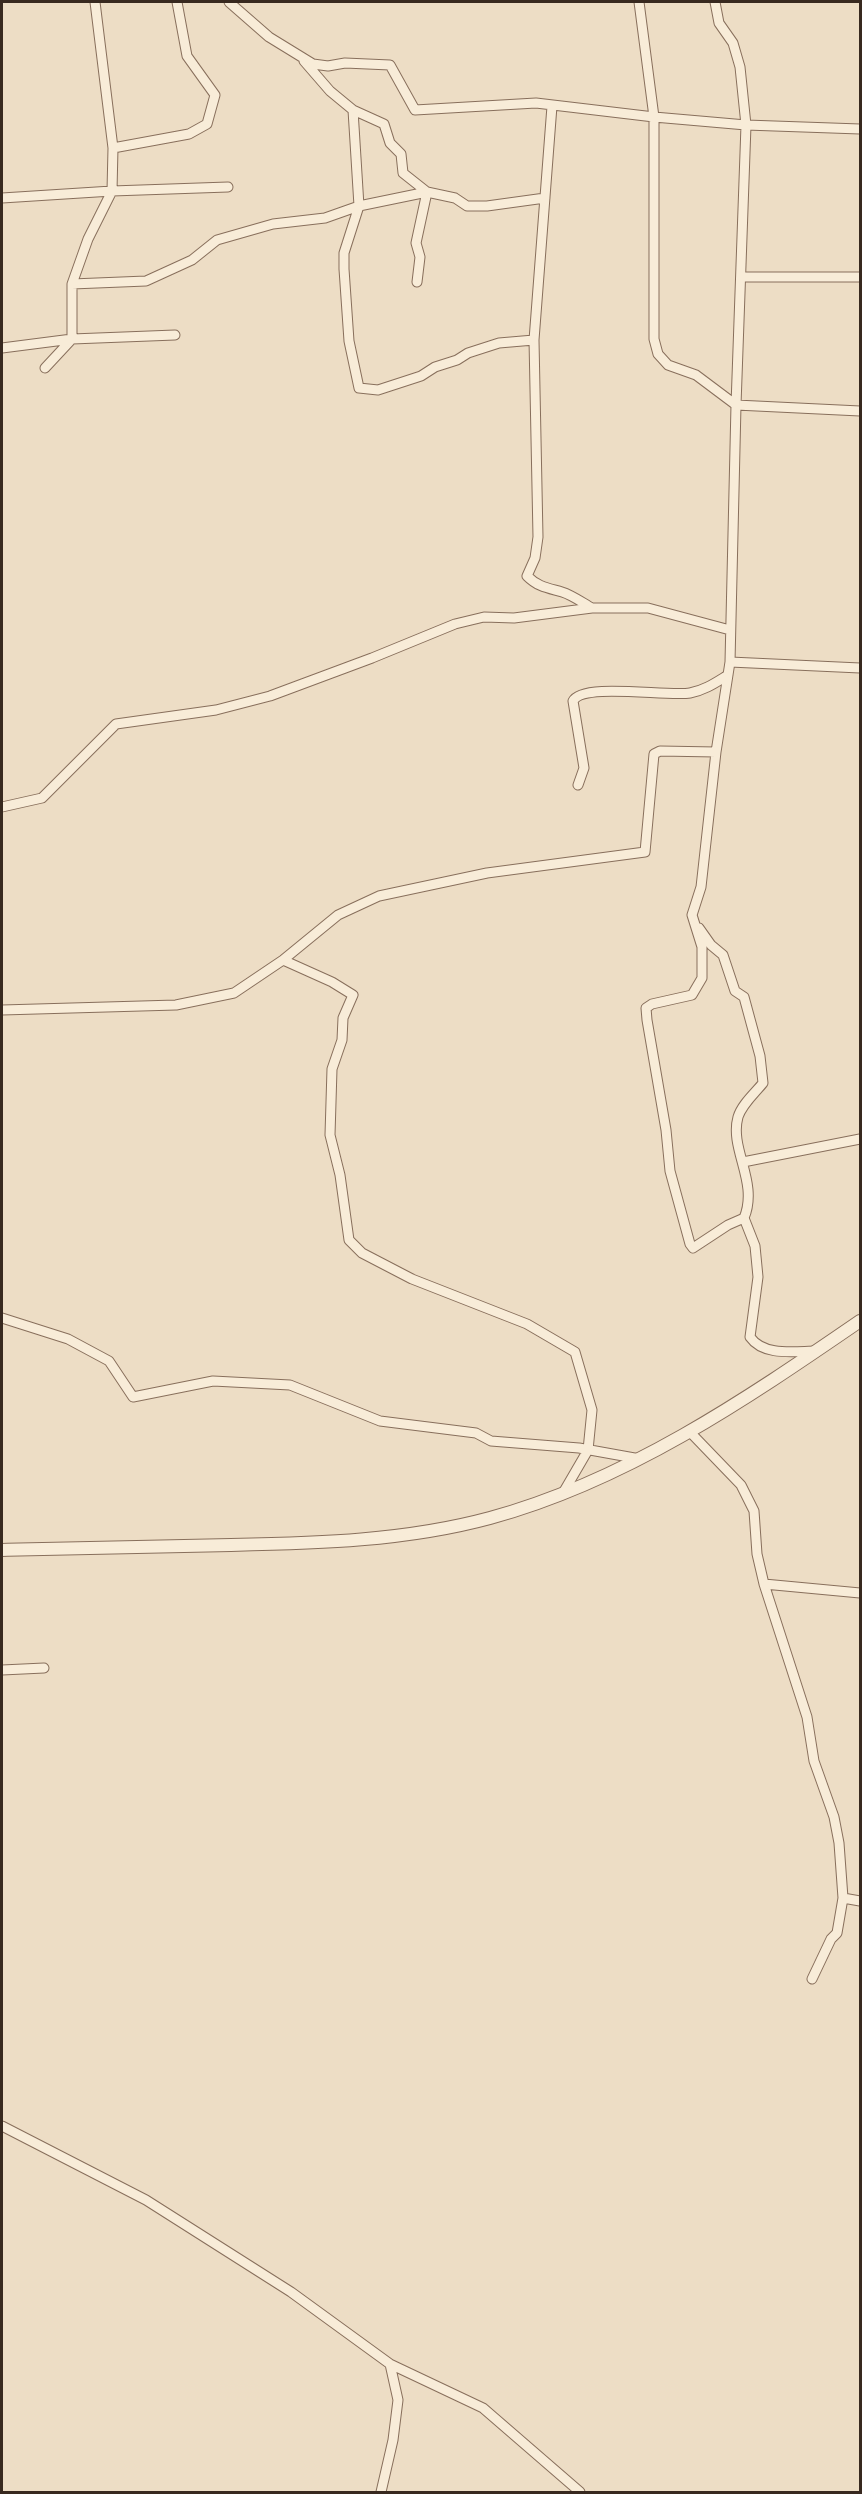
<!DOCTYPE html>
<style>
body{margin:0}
#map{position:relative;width:862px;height:2494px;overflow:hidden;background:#edddc5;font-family:"Crimson Pro",serif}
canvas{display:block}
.frame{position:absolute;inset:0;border:3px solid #38291f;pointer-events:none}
</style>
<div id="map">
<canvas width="862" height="2494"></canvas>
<div class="frame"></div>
</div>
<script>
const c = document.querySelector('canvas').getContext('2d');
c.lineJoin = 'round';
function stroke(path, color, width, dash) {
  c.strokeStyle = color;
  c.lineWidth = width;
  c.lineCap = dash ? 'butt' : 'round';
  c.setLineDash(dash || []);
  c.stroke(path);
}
const minor = new Path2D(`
 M95 2 113 148
 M229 2 269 37 313 64 328 66 345 63 390 65 415 110 536 103 654 117 746 125 860 129
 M639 2 654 117V339L658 354 668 365 696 375 736 405 860 411
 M715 2 719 23 733 43 740 67 746 125 736 405 730 662 860 668
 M304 61 330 91 353 110 384 124 390 143 401 154 403 173 427 192 455 198 467 206H487L545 198
 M552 106 534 340 538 537 535 558 527 576C538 587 548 588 562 592 572 595 583 603 592 608
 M353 110 359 206 344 253V269L349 341 359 388 378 390 421 376 435 367 457 360 468 353 499 343 534 340
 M2 198 112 191 228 187
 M741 277H860
 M72 284 146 281 192 260 217 240 273 224 325 218 359 206 427 192 416 243 420 257 417 282
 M2 348 72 339 175 335
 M45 368 72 339V284L88 239 112 191 113 148 189 134 207 124 215 95 187 56 177 2
 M730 662 716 752 701 887 692 915 702 947V978L692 995 652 1004 646 1008 647 1020 666 1130 670 1171 690 1244 693 1248 728 1225 744 1218 755 1246 758 1277 750 1337C764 1357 796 1351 817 1351
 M578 785 584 768 573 701C582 682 668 697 690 693 705 690 715 683 728 675
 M2 807 42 798 116 724 216 710 270 696 372 658 455 624 484 617 514 618 592 608H648L730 630
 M699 928 711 945 723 955 735 991 744 997 760 1056 763 1083C755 1093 742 1104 738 1117 729 1149 759 1182 744 1218
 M283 960 332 982 353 995 343 1018 342 1040 332 1069 330 1135 340 1175 349 1240 362 1253 412 1279 527 1324 575 1352 592 1410 588 1450 563 1493
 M2 1010 176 1005 234 993 283 960 338 915 379 896 487 873 645 852 654 754 660 751 716 752
 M743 1162 860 1139
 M2 1318 68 1339 109 1361 133 1397 213 1381 290 1385 380 1421 476 1433 491 1441 579 1448 640 1459
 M689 1431 741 1485 754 1511 757 1554 764 1584 807 1717 814 1761 834 1817 839 1843 843 1898 837 1933 831 1939 812 1979
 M764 1584 860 1593
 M2 1670 44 1668
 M843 1898 860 1901
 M2 2126 146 2200 291 2292 390 2364 483 2408 580 2492
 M381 2492 393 2440 398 2400 390 2364`);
const tertiary = new Path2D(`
 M2 1550C78 1548 154 1547 231 1545 318 1543 405 1541 490 1518 626 1481 745 1400 860 1321`);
stroke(minor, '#886f5c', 11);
stroke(tertiary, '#886f5c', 14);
stroke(minor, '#f8ecd8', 9);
stroke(tertiary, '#f8ecd8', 12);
</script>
